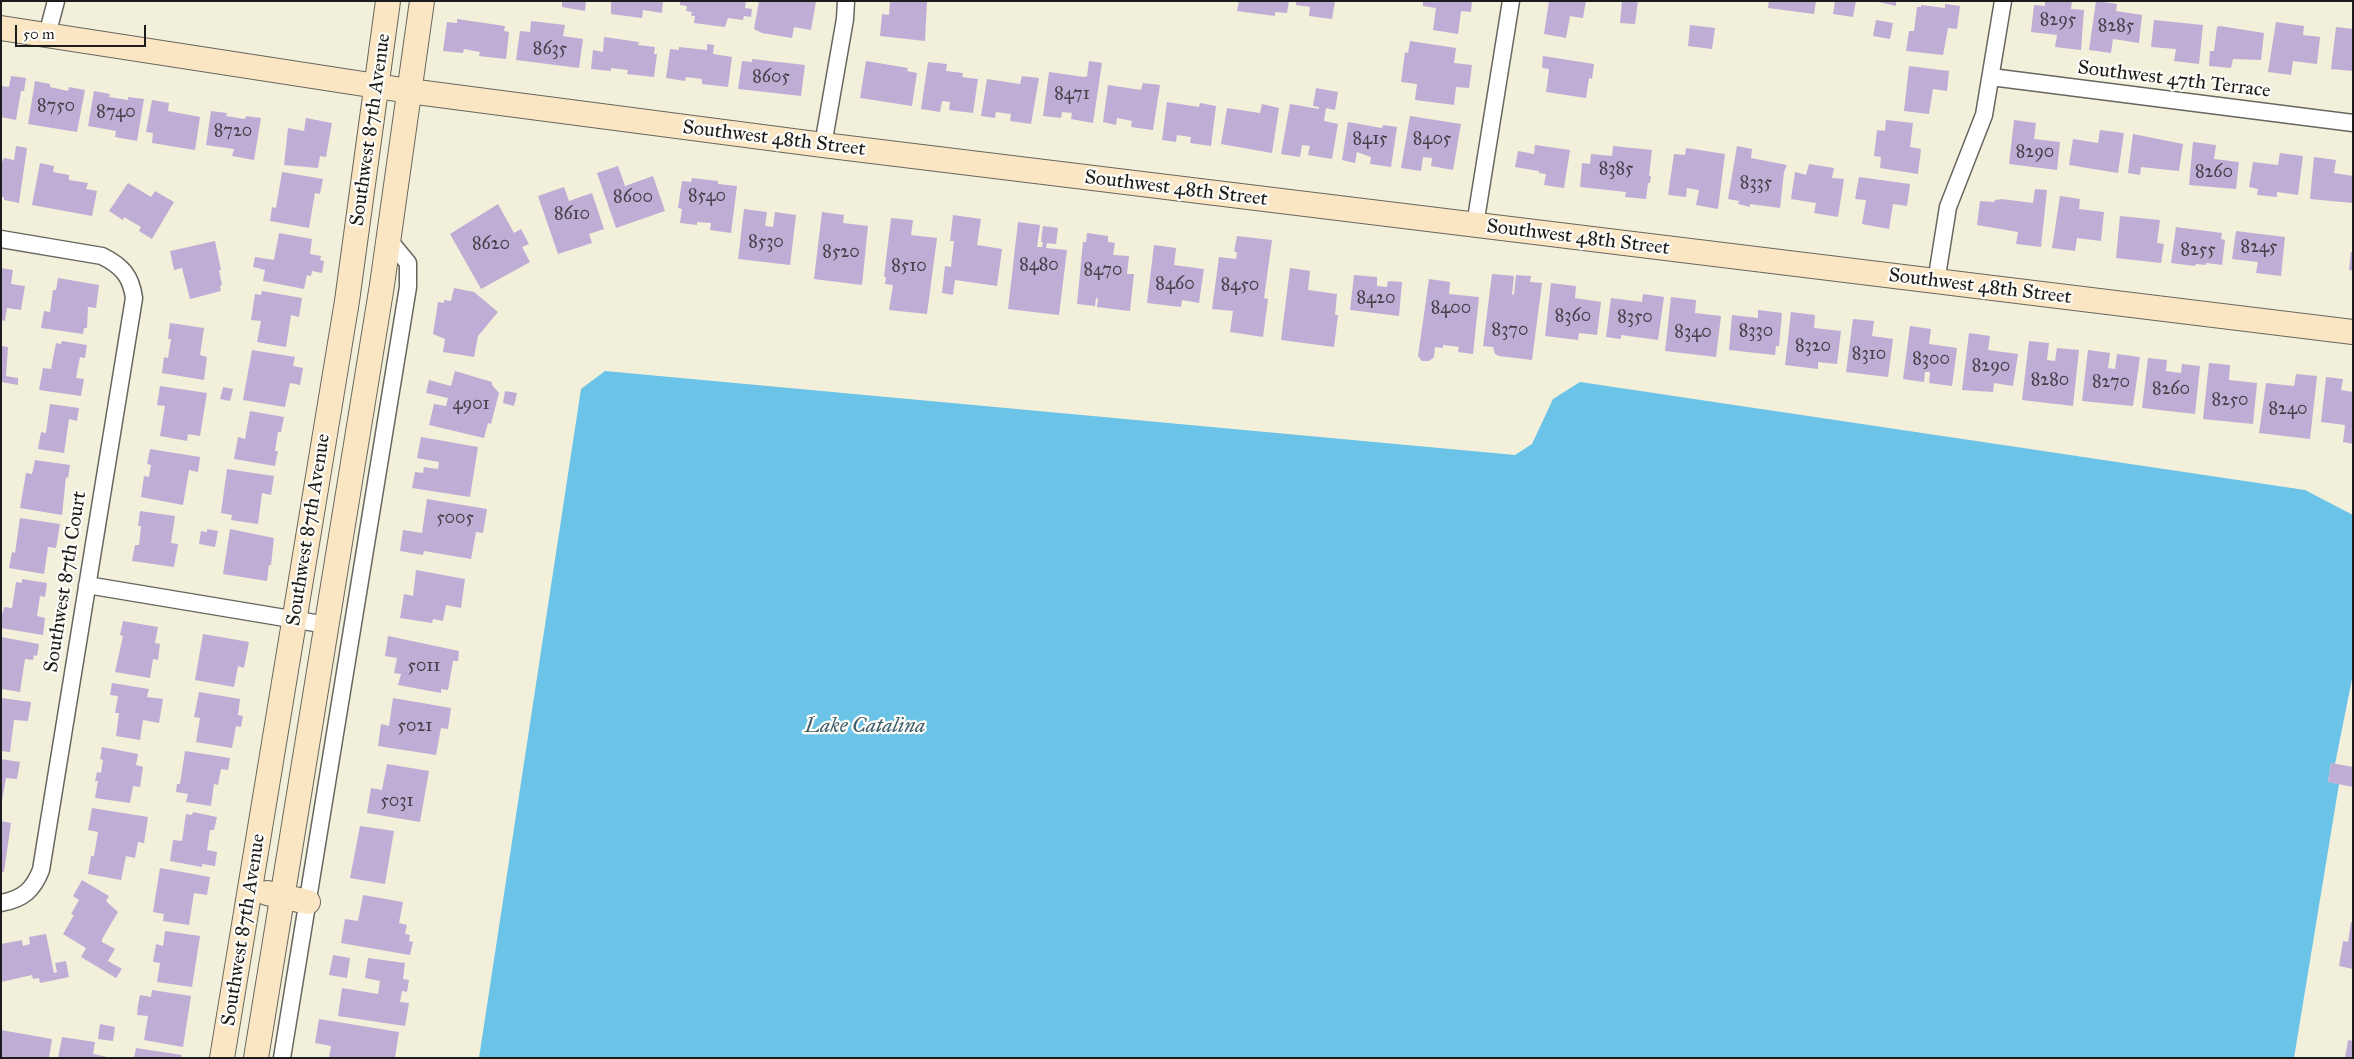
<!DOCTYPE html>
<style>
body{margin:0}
#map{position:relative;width:2354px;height:1059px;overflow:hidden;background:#f2efdb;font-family:"IM FELL Great Primer",serif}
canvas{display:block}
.frame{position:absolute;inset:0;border:2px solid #1c1c1c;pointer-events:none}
.scale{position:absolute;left:15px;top:25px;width:131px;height:22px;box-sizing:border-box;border:2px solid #1c1c1c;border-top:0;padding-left:6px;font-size:15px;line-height:18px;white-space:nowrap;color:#1c1c1c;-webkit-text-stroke:4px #fdfcf7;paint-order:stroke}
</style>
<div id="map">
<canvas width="2354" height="1059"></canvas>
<div class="frame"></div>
<div class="scale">50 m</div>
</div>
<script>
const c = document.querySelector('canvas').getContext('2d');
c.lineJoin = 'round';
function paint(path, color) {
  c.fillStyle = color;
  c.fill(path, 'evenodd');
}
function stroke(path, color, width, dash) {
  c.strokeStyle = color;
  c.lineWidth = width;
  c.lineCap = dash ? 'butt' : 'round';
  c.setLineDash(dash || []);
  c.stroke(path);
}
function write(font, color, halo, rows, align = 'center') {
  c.font = font + ' "IM FELL Great Primer",serif';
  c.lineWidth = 4.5;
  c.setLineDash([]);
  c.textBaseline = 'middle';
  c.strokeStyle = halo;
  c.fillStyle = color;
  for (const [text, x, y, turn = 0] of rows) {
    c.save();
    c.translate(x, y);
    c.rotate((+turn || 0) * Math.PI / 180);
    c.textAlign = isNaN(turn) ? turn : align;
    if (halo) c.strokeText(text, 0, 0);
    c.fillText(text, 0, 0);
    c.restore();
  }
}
paint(new Path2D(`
 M605 371 1515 455 1532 444 1553 399 1580 382 2305 490 2353 515V674L2335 764 2331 763 2328 782 2339 784 2294 1058H479L581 389Z`), '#6bc4e8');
paint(new Path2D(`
 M562 1H586L585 11 562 7Z
 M611 1H663L662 13 643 10 642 18 611 14Z
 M680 1H746L745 8 752 9 751 17 744 16 743 20 728 18 725 27 694 23 695 16H691L692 12 686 11 687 6 680 5Z
 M759 1 816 2 811 30 794 27 792 38 762 33 754 29Z
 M890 1H927L925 41 880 36 882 14 889 15Z
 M1239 1H1289L1287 13 1275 12V16L1237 11Z
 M1296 1H1335L1332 19 1309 16 1310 7 1296 5Z
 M1423 1H1472L1471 12 1461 11 1458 34 1433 30 1436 8 1423 6Z
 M1549 1H1586L1583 18 1570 16 1566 38 1544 34Z
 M1622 1H1638L1635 24 1620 23Z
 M1769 1H1816L1814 14 1768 8Z
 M1835 1H1856L1853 17 1833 14Z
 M1874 1H1896V6Z
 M2045 1H2072L2071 9 2084 10 2081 50 2055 47 2057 35 2031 32 2034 5 2045 6Z
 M2096 1 2117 4 2116 11 2142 15 2139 43 2113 39 2111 53 2089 50Z
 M1945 4 1960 6 1957 29 1948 28 1943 55 1906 51 1909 31H1914L1917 7H1921V5L1945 8Z
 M457 19 505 26 504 31 509 32 506 59 479 56 480 52 464 49 463 53 443 51 447 22 457 23Z
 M1876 20 1893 23 1890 39 1873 36Z
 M2154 20 2203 25 2199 64 2174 61 2176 49 2151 47Z
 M531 21 565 25 563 36 583 39 579 68 516 60 520 31 530 32Z
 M2276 22 2304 26 2303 35 2320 37 2317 64 2293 61 2291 75 2268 72Z
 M1690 25 1715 28 1712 49 1688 46Z
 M2220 26 2264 33 2261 60 2233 59 2231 68 2209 66 2210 51H2214L2217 27Z
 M2336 27 2353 29V71L2331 69Z
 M604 37 639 42 638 45 655 47 654 54H657L654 77 627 74 628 70 611 68V71L591 69 593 50 603 52Z
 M1410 41 1456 48 1454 63 1472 65 1469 88 1456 87 1454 105 1415 100 1417 84 1401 82 1405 52 1408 53Z
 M707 44 714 45 713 54 732 57 728 87 702 84V79L686 77 685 81 666 78 670 49 679 50V47L707 50Z
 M1543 56 1594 64 1592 79 1589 78 1586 98 1546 92 1549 69 1542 68Z
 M752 59 805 65 801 96 738 89 742 61 752 62Z
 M866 61 908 68 907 71 917 73 912 106 860 98Z
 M1089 61 1102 63 1093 123 1071 119 1072 113 1062 112 1061 118 1043 116 1049 72 1084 77 1087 76Z
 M928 62 947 64 946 71 963 73 962 77 978 79 973 113 949 110 950 102 942 101 940 112 921 109Z
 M1909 66 1949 71 1947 91 1933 89 1929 114 1904 111Z
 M11 76 26 78 24 91H21L16 120 1 117V86L9 87Z
 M1022 76 1039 78 1031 124 1010 121 1011 114 996 112 995 118 981 116 987 79 1020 84Z
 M35 81 50 84V87L68 91 69 87 85 90 77 132 28 124Z
 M1143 83 1160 85 1153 130 1131 127 1132 121 1117 118 1116 125 1103 122 1108 85 1141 90Z
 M1316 88 1338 92 1335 110 1326 108 1324 121 1338 124 1332 159 1308 155 1310 146 1302 145 1300 157 1281 154 1290 104 1319 109V107L1313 106Z
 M94 91 110 94 109 97 128 100V97L144 99 137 141 115 137 116 131 88 126Z
 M152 100 169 103 168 111 200 117 195 150 152 143 153 133 146 132Z
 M1167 102 1199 107 1200 103 1216 106 1211 146 1190 143 1191 137 1177 135 1176 142 1162 140Z
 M1262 104 1279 108 1272 153 1221 144 1227 108 1260 113Z
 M211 111 227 113 226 116 245 119 246 116 261 118 254 160 232 156 234 149 206 145Z
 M1410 116 1461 124 1453 170 1431 166 1432 158 1423 157 1421 171 1401 168Z
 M306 118 332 123 326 157 320 156 318 168 284 165 288 128 304 131Z
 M1886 120 1913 123 1910 147 1921 149 1918 174 1880 168 1881 157 1874 156 1877 130 1885 131Z
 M2014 120 2036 123 2034 139 2060 142 2057 170 2009 164Z
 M1348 122 1382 128 1383 125 1397 127 1391 167 1370 164 1371 157 1357 152 1355 163 1342 160Z
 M2100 130 2124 133 2118 173 2069 165 2073 139 2098 143Z
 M2133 134 2183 144 2179 171 2141 167 2140 175 2128 173Z
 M2193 142 2216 145 2214 159 2239 162 2236 189 2189 185Z
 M1535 145 1570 150 1564 188 1544 185 1546 174 1539 173V171L1515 167 1518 151 1534 154Z
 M16 146 27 148 19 203 4 200V197H1V164L4 158 14 160Z
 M1613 146 1652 150 1649 176H1651L1650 183H1648L1646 199 1625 197 1626 192 1580 187 1582 163 1590 164 1591 154 1612 156Z
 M1737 146 1752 149 1751 158 1787 165 1784 172 1780 208 1750 204V207L1738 204 1739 201 1728 199Z
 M1686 148 1725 154 1718 209 1696 205 1699 190 1687 188 1686 197 1668 195 1674 154 1685 155Z
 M2280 153 2303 156 2298 195 2277 192V197L2257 195 2258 189 2249 187 2253 162 2278 165Z
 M2314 157 2336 160 2334 173 2353 176V203L2310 199Z
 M40 163 54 166 53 172 69 175V180L88 183 86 189 97 191 92 216 32 205Z
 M1809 164 1834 168 1832 178 1844 179 1838 217 1814 213 1816 203 1791 199 1795 172 1806 175Z
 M618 166 625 186 653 176 665 211 616 228 597 173Z
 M282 172 323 179 320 194 315 193 309 228 270 221 272 207 276 208Z
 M1859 177 1910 184 1907 206 1893 204 1889 229 1862 224 1866 200 1855 199Z
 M692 178 718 181V184L737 186 731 233 710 230 711 223 697 222V225L680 223 682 209 678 208 682 181 691 182Z
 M128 183 151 197 155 191 174 202 152 239 139 231 141 227 124 217 123 220 109 211Z
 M564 187 569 201 592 193 604 229 589 234 592 243 558 254 538 196Z
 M2035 189 2047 190 2041 247 2016 244 2018 232 1977 225 1980 201 1994 202 1995 200 2002 199 2033 203Z
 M2060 196 2080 199 2079 209 2104 212 2101 241 2077 238 2075 251 2052 248Z
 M498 204 514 233 521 229 529 244 522 247 530 262 481 289 450 234Z
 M744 209 767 212 765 226 773 227 775 212 796 215 790 265 738 259Z
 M822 212 844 215 843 223 868 226 862 285 814 279Z
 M953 215 981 219 977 245 1002 249 997 286 955 280 953 295 942 293 945 266 951 267 954 241H950Z
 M2120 216 2160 220 2157 243 2164 244 2161 263 2116 258Z
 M891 218 913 220 911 235 937 238 927 314 889 310 893 285 885 284 886 277H884Z
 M1018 222 1040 225 1037 247H1042L1043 242H1041L1043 226 1058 228 1056 244 1047 243 1046 248 1067 250 1059 315 1008 309Z
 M2176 227 2222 233 2221 239 2225 240 2222 265 2206 263V265L2196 264 2195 266 2171 263Z
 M2236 231 2285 237 2281 276 2256 273 2258 262 2232 259Z
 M279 233 312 239 310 254 321 256 320 260 324 261 322 273 312 271 311 276 307 275 304 289 263 281 265 270 253 267 255 257 274 260Z
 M1087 233 1108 236V242L1115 243 1113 255 1129 256 1127 274H1134L1130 311 1097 307 1098 299 1096 298 1095 306 1077 304 1083 242H1086Z
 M1237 236 1272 240 1264 298 1268 299 1263 337 1230 332 1233 311 1212 309 1219 257 1236 259 1237 252H1234Z
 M215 241 221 270H219L222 285 220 286 221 291 190 299 182 268 174 270 170 251Z
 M1154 245 1176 248 1174 265 1204 269 1199 303 1182 300 1181 307 1147 303Z
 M2351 252H2353V271L2349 270Z
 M1 268 13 270 11 284 25 286 21 310 7 308 5 321 1 320Z
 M1290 268 1310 271 1308 290 1337 294 1335 315H1338L1334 347 1281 340Z
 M1492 274 1514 276 1512 294 1514 295 1516 275 1531 276 1530 282 1542 283 1532 360 1499 356 1495 354 1493 347 1483 346Z
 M1354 275 1377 277V286L1387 287 1388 281 1402 282 1399 316 1350 310Z
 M58 278 99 285 96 308 88 307 87 328H84L83 334 41 328 44 311 50 312 53 290H56Z
 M1429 279 1450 282 1449 294 1479 297 1473 354 1458 352 1459 347 1443 345V348L1435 347 1434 357 1429 361H1422L1418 356Z
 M1551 283 1576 286 1575 298 1601 302 1597 335 1579 333 1578 340 1545 336Z
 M454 288 474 292 498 312 478 336 474 357 443 352 445 339 433 334 438 302 444 303V300L451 301Z
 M262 291 302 298 299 317 291 315 286 347 257 342 261 321 251 320 255 294 261 295Z
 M1643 294 1664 297 1658 340 1621 335V339L1606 337 1611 298 1642 302Z
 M1671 297 1696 300 1695 313 1721 316 1716 357 1665 351Z
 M1758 310 1782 313 1779 346H1776L1775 355 1729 350 1732 315 1758 318Z
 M1791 312 1815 315 1814 328 1841 331 1837 364 1818 362V369L1785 365Z
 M1853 319 1874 321 1872 336 1893 339 1888 377 1846 372Z
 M170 323 204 328 200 355 207 357 204 380 162 373 164 357 168 358 171 339H168Z
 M1910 326 1931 329 1929 344 1957 348 1952 386 1929 383 1930 372H1925L1924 382 1903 379Z
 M1969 333 1990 336 1988 350 2018 354 2013 386 1994 383 1993 392 1962 390Z
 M62 341 87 345 85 358 80 357 76 378 84 379 81 396 39 390 43 368 51 369 56 343 61 344Z
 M2029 341 2049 343 2047 360 2055 361 2057 348 2079 350 2073 406 2022 400Z
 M1 346 8 347 6 376 18 378V385L1 382Z
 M252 350 295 357 293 366 303 368 300 385 290 383 285 407 243 400Z
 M2088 350 2110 353 2108 368 2115 369 2117 354 2140 357 2133 406 2082 401Z
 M2148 358 2167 360 2166 371 2181 373 2182 364 2200 366 2195 414 2142 408Z
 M2209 363 2230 365 2229 380 2257 383 2253 424 2203 419Z
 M455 371 492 382V385L499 393 491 424 488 423 484 438 429 425 434 404 446 406 448 398 426 393 429 380 451 386Z
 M2296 374 2317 376 2310 439 2259 433 2266 383 2294 386Z
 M2326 377 2343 379 2341 390 2353 392V444L2343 442 2345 425 2321 422Z
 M160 386 207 393 200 436 188 434 187 441 160 436 165 406 157 405Z
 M223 387 233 389 230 401 220 399Z
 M505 391 517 393 514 406 503 403Z
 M50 404 79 408 77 421 69 419 64 453 38 449 41 432 46 433Z
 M250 411 284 417 281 432H278L275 451H278L275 466 234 459 238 437 245 439Z
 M421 437 478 447 470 497 412 488 415 472 423 473 424 467 438 469 439 462 417 458Z
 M150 449 200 457 198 472 189 470 183 505 141 497 144 476 149 477 151 465 147 464Z
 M35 460 70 465 68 478 66 477 62 515 20 508 26 473 32 474Z
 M227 469 274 476 271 495 262 493 258 524 231 520 232 515 221 513Z
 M427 499 487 509 483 533 476 532 471 559 424 551 423 555 400 551 403 530 422 533Z
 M140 511 175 516 171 543 178 544 174 567 132 561 135 545H139L141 526H138Z
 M20 518 60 524 56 548 48 547 44 574 9 568 12 552 15 553Z
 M207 529 218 531 215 547 199 544 201 531 207 532Z
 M230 529 274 538 271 565H269L267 581 223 574Z
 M416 570 465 579 461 608 446 605 443 621 433 619 432 623 400 618 404 594 413 596Z
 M22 579 47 583 45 597 40 596 37 616 45 618 43 635 1 628V613H3L4 607 12 608 16 582 22 583Z
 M123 621 158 627 155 643 160 644 158 660 153 659 150 678 115 672 123 636 120 635Z
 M203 634 249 642 244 668 238 666 234 687 195 680Z
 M388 636 459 651 458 661H453L448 690 441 689V693L398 685 401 674 394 673 397 658 385 656Z
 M1 637 39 644 37 656 34 655 33 660 25 659 20 692 1 689Z
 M112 683 149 689 147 697 163 699 159 723 143 720 140 740 116 736 119 713H115L118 696 110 695Z
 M199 692 240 699 238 715 243 716 242 721 241 727 236 726 232 748 196 742 200 718 194 717Z
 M1 698 31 702 28 721 14 720 10 752 1 751Z
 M393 698 451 708 448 729 441 728 436 755 378 746 381 724 389 726Z
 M102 747 138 754 136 765 143 767 140 787 133 786 130 803 95 798 98 781H95L97 772 101 773 103 760 100 759Z
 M185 751 230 758 228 770 221 769 218 785 214 784 211 806 186 802 188 794 176 792 177 784H180Z
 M1 759 20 762 17 779 6 778 2 801Z
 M2331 763 2353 767V787L2328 782Z
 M387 764 429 771 420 822 367 813 371 788 382 790Z
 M92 808 148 817 144 843 138 842 135 858 126 856 121 880 88 874 91 856H94L98 832 88 830Z
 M193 812 217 817 214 830H210L207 850 217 852 215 866 202 864V867L170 861 173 840 182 841 186 814 192 815Z
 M1 821 11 823 4 872H1Z
 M360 826 394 831 385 884 350 878Z
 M160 868 210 877 207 895 194 893 189 925 163 921 164 914 153 912Z
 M82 880 109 896 106 901 118 912 102 939V942L115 949 108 961 122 969 116 978 81 957 86 948 63 934 74 915 71 914 79 900 73 896Z
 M363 895 403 902 399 923 407 925 405 934 410 935 409 941 413 942 410 955 341 943 345 919 358 921Z
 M2351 922H2353V969L2339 966 2343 941 2348 942Z
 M165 931 200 936 192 987 157 982 160 963 153 962 156 944 163 946Z
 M46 934 54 973 57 972 55 963 66 961 69 977 40 983 39 978 33 979 32 975 1 982V944L22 940 23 946 30 944 29 937Z
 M333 955 350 958 347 978 329 975Z
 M368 958 405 963 403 979 409 980 407 992 402 991 400 1002 409 1003 405 1026 338 1016 342 988 378 994 380 981 365 978Z
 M152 990 191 996 183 1047 144 1040 148 1016 137 1015 138 1005 140 995 151 997Z
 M319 1019 399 1032 395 1058H329L331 1046 315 1043Z
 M100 1024 115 1027 113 1041 98 1039Z
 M1 1030 52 1039 49 1058H1Z
 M62 1037 95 1042 93 1054 112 1058H58Z
 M2348 1040 2353 1041V1058H2345Z
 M136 1048 182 1055 181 1058H134Z`), '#c0add5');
const street = new Path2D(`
 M47 35 56 1
 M1991 77 2353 123
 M823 145 845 19 846 1
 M1475 225 1511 1
 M1 239 102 256C122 266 131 276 134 298L41 870C33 890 23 899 1 903
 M1936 282 1948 207 1984 115 2003 1
 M87 585 327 625
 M282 1058 408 287V263L389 240`);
const secondary = new Path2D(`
 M1 28 409 91 823 145 2353 332
 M267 893 308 902
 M222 1058 347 301 388 1
 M256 1058 382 285 422 1`);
stroke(street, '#67665f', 19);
stroke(secondary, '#67665f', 26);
stroke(street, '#fff', 16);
stroke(secondary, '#fbe6c4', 24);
write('18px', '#45404a', null, [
 ["8295",2058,21],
 ["8285",2116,27],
 ["8635",550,50],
 ["8605",771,78],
 ["8471",1072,95],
 ["8750",56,107],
 ["8740",116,113],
 ["8720",233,132],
 ["8415",1370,140],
 ["8405",1432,140],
 ["8290",2035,153],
 ["8385",1616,170],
 ["8260",2214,173],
 ["8335",1756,184],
 ["8540",707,197],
 ["8600",633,198],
 ["8610",572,215],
 ["8530",766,243],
 ["8620",491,245],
 ["8245",2259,248],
 ["8255",2198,251],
 ["8520",841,253],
 ["8480",1039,266],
 ["8510",909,267],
 ["8470",1103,271],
 ["8460",1175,285],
 ["8450",1240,286],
 ["8420",1376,299],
 ["8400",1451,309],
 ["8360",1573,317],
 ["8350",1635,318],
 ["8370",1510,331],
 ["8330",1756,332],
 ["8340",1693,333],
 ["8320",1813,347],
 ["8310",1869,355],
 ["8300",1931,360],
 ["8290",1991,367],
 ["8280",2050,381],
 ["8270",2111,383],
 ["8260",2171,390],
 ["8250",2230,401],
 ["4901",471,405],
 ["8240",2288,410],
 ["5005",455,519],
 ["5011",424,667],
 ["5021",415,727],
 ["5031",397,802]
]);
write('20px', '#1c1c1c', '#fdfcf7', [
 ["Southwest 47th Terrace",2174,80,7],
 ["Southwest 87th Avenue",371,130,-82],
 ["Southwest 48th Street",774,139,7],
 ["Southwest 48th Street",1176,189,7],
 ["Southwest 48th Street",1578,238,7],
 ["Southwest 48th Street",1980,287,7],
 ["Southwest 87th Avenue",309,530,-81],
 ["Southwest 87th Court",66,582,-81],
 ["Southwest 87th Avenue",244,930,-81]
]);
write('italic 21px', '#3c5f6e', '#fdfcf7', [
 ["Lake Catalina",865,727]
]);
</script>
